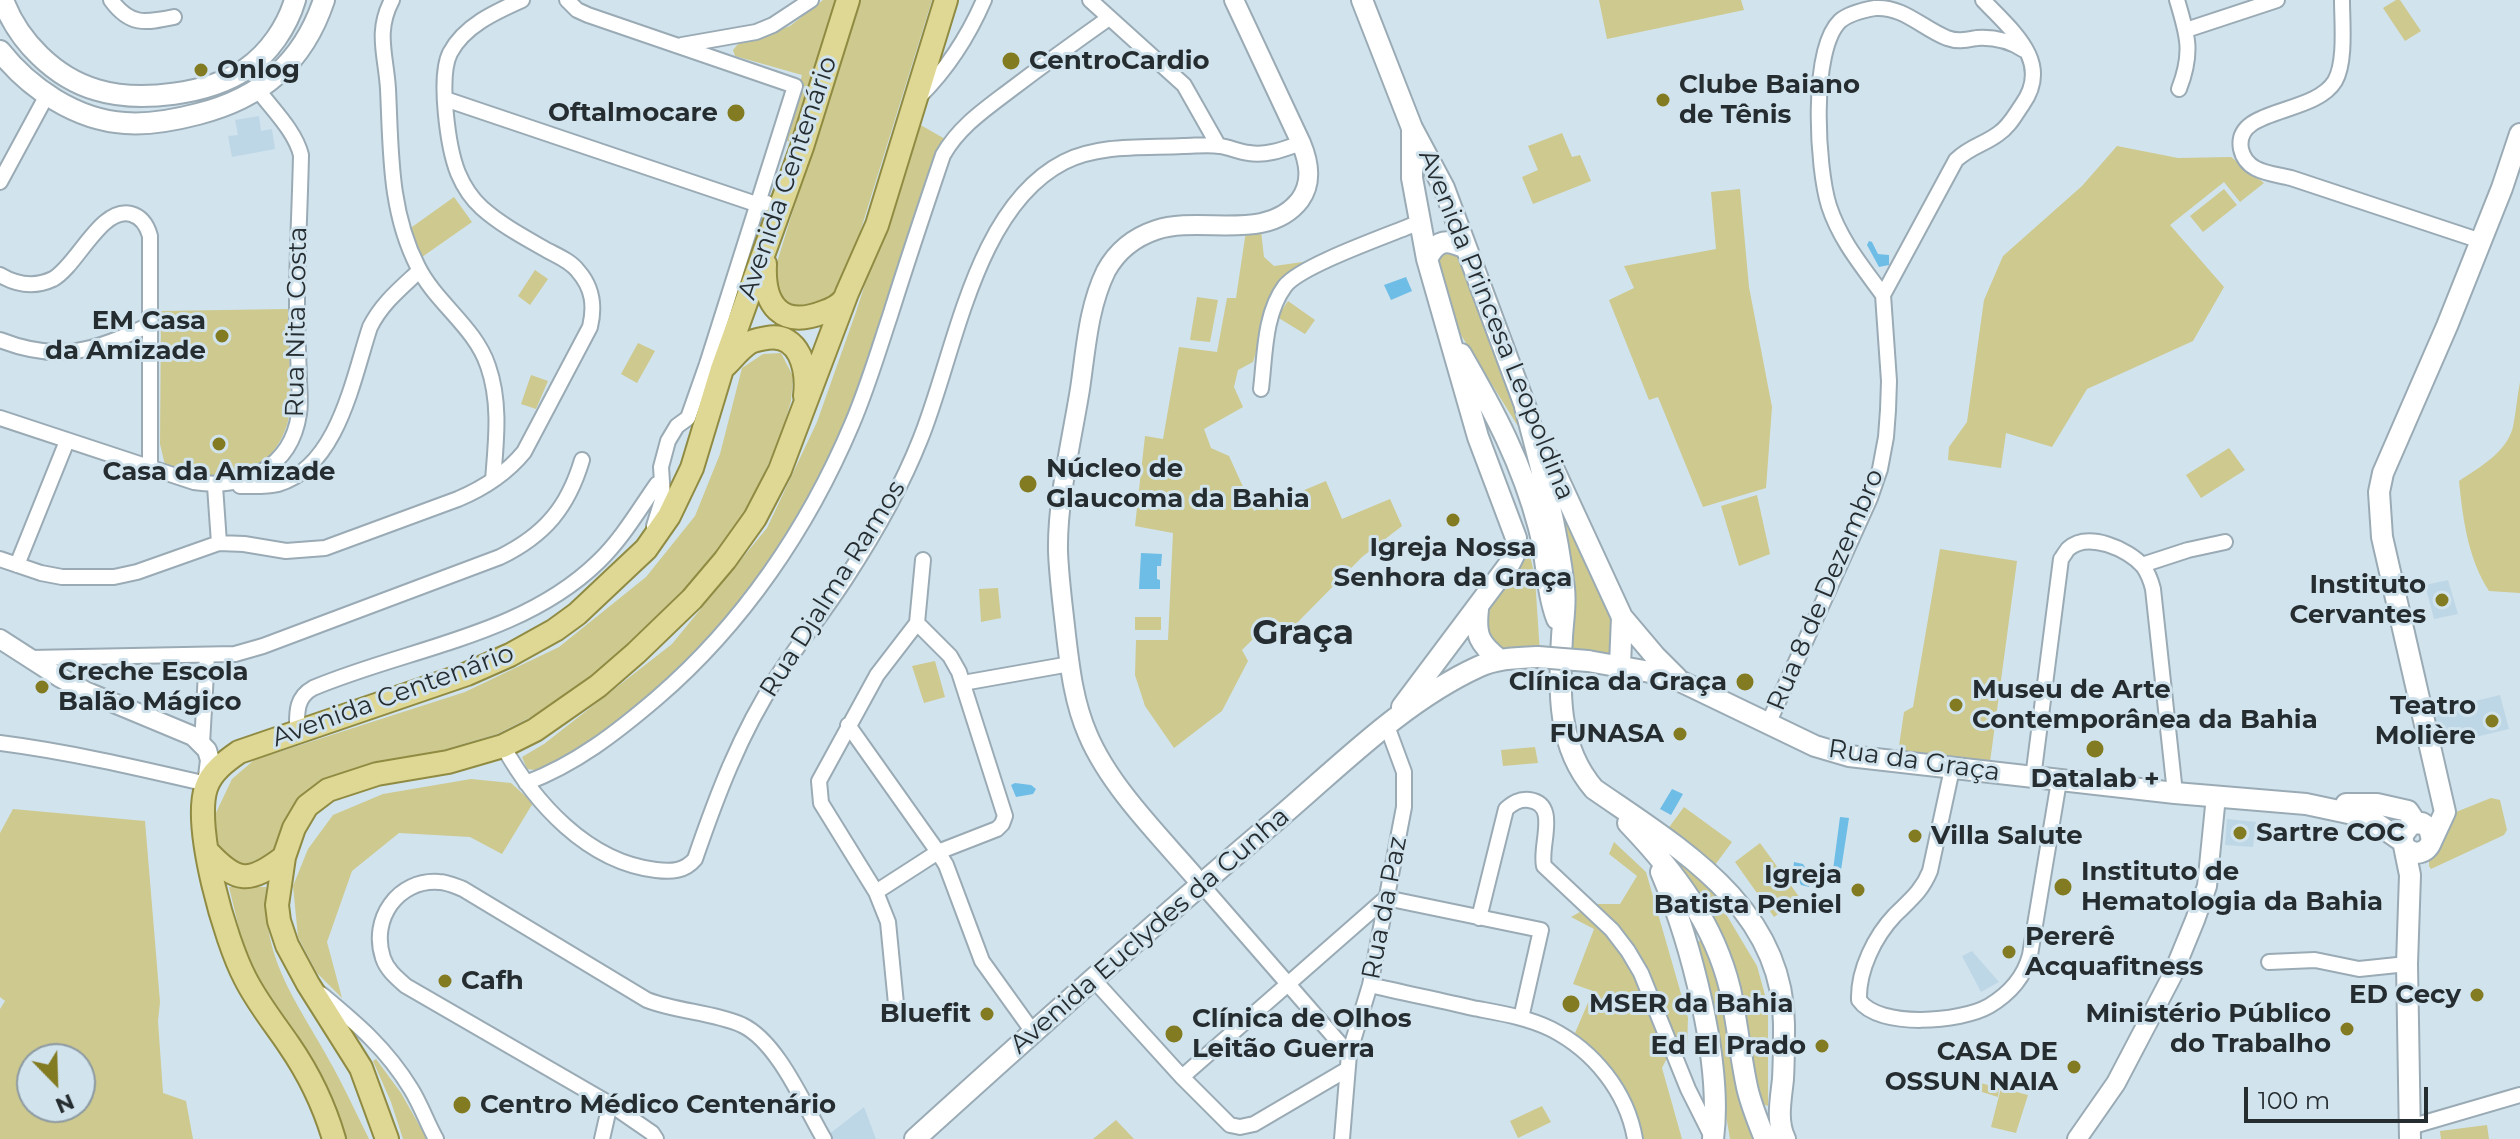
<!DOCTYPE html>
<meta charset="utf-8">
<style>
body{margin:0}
#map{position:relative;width:2520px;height:1139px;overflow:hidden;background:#d1e3ed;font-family:Montserrat,sans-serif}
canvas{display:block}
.north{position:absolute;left:16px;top:1043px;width:80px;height:80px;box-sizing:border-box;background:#d1e3ed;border:2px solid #8d9aa2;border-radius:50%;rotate:157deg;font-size:22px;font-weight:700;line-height:32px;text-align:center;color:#262d31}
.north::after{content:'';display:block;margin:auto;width:28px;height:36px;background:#837b21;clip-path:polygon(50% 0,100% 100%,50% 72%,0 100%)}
.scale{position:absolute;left:2244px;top:1087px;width:184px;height:36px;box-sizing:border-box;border:4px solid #262d31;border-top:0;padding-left:10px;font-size:24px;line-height:28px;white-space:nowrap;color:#262d31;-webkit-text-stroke:6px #d1e3ed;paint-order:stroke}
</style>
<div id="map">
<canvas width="2520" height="1139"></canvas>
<div class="north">N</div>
<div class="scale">100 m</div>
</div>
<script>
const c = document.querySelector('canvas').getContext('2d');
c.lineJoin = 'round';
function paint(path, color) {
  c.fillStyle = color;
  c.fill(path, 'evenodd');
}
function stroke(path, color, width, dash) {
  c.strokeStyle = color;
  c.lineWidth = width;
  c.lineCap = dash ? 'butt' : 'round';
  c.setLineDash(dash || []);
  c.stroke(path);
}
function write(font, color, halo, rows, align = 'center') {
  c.font = font + ' Montserrat,sans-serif';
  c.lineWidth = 6;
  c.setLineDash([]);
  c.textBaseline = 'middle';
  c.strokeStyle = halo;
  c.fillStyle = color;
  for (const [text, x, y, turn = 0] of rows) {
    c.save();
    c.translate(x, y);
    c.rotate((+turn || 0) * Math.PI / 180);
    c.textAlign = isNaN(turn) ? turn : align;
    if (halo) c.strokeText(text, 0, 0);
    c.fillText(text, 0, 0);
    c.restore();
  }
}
paint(new Path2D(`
 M259 116 261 131 272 129 275 149 232 157 228 136 238 135 235 120Z
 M2448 580 2458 614 2434 619 2425 585Z
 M2500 695 2509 729 2438 746 2430 712Z
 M2227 819 2256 822 2253 847 2225 845Z
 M1972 951 1999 982 1981 992 1962 956Z
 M864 1107 876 1139H831L828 1135Z`), '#bed7e6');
paint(new Path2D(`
 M823 0H842L799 144 784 140 802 75 735 56 733 50 738 44 790 26Z
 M858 0H932L843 287 836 297 791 310 781 298 774 272Z
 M1599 0H1741L1744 10 1607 39Z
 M2396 0H2400L2421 31 2405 41 2383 8Z
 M917 123 945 139 924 187 845 425 787 536 733 614 662 686 593 741 543 771 527 769 522 757 544 744 672 644 767 528 817 422 856 312Z
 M1562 133 1572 157 1580 155 1591 181 1533 204 1522 177 1538 170 1528 146Z
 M2117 146 2178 158 2231 157 2264 183 2240 202 2224 182 2170 225 2224 287 2193 341 2087 389 2052 447 2006 433 2001 468 1948 460 1949 447 1967 422 1984 300 2003 256 2082 186Z
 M1740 189 1749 287 1772 407 1766 488 1703 507 1658 397 1649 400 1609 300 1634 288 1624 266 1716 249 1711 192Z
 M2224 189 2237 205 2203 232 2190 216Z
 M454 197 472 222 422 257 405 232Z
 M1246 231H1261L1264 257 1274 266 1310 261 1285 275 1274 293 1253 362 1238 370 1234 387 1243 407 1204 429 1211 448 1229 456 1254 511 1326 481 1342 519 1390 499 1402 526 1362 557 1289 631 1274 618 1242 650 1248 661 1222 711 1174 748 1145 706 1135 675 1136 640H1168L1173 533 1135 526 1145 436 1163 439 1179 347 1217 352 1227 298H1236Z
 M1446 254 1459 255 1464 262 1521 431 1451 319 1436 259Z
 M535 270 548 279 530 305 518 296Z
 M1197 297 1218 300 1210 342 1190 340Z
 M1288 301 1315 320 1305 334 1277 317Z
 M288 309C288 342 292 385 289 416 287 430 279 445 270 455 240 486 202 477 165 465L160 444 161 311Z
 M638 343 655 351 637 383 621 374Z
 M781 353 793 376 791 401 780 439 748 507 720 549 654 624 596 674 549 708 497 734 433 753 358 768 306 792 286 818 272 854 244 865 220 852 213 819 232 779 254 760 465 692 559 647 646 577 695 516 720 454 742 368 763 354Z
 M531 375 548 381 536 409 521 404Z
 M2520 382V593L2489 591C2468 558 2463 520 2459 481 2480 467 2506 453 2513 427 2516 412 2517 397 2520 382Z
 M2229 448 2245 470 2201 498 2186 475Z
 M1554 484 1615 617V657L1569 651Z
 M1757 495 1770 554 1739 566 1721 506Z
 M1524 528 1535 578 1540 654C1525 655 1510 656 1497 648 1469 631 1508 553 1516 530Z
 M1940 549 2017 561 1990 762 1898 753 1904 712 1913 707Z
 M998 588 1001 618 981 622 979 589Z
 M1135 617H1161V630H1135Z
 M935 661 945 697 924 703 912 666Z
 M1535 747 1538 763 1503 766 1501 750Z
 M471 779 511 783 533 803 502 854 470 837 399 833 352 871 327 942 342 998 317 973 298 937 293 886 308 849 333 815 383 794Z
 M2491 798 2500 800 2507 830 2504 835 2431 869 2429 866V858L2451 814Z
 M1684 807 1732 842 1715 865 1667 830Z
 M13 809 145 821 160 1002 158 1021 163 1093 186 1101 193 1139H0V1009L5 1001 0 997V833ZM80 1059V1107H32V1059Z
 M1614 842 1646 872 1688 1018 1687 1047 1666 1060 1662 1068 1682 1139H1642C1630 1096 1610 1061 1575 1033L1593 991 1573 984 1594 929 1571 917 1594 904H1620L1637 876 1609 854Z
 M1760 843 1800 898 1774 917 1735 862Z
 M1675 854 1711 889 1757 966 1768 1006V1106L1760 1103 1739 999 1670 860Z
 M229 887H266C262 963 300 1005 333 1067 346 1091 357 1115 369 1139H340L245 953Z
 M1706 938 1729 1004 1752 1139H1730L1697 942Z
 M376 1059 401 1093 427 1139H403L391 1102 373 1061Z
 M1966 1079 1999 1088 1998 1097 1963 1086Z
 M2001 1088 2028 1095 2016 1133 1991 1127Z
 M1542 1106 1551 1122 1518 1138 1510 1121Z
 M1116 1120 1134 1139H1093Z
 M2487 1125 2489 1139H2441L2440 1131Z`), '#cec98e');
paint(new Path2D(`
 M1869 241 1872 242 1878 254 1889 255V265L1879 267 1867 245Z
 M1406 277 1412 291 1391 300 1384 285Z
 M1141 553 1162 554 1161 566H1157V579L1160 580V589H1139Z
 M1015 783 1031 785 1036 789 1033 794 1016 797 1011 785Z
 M1672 789 1683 794 1671 815 1660 809Z
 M1840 817 1849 818 1841 870H1833Z
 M1794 862 1803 864 1811 877 1809 887 1801 885 1793 871Z`), '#6ebde6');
const minor = new Path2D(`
 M111 0C130 26 145 23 174 17
 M392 0C375 32 386 55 388 89 391 150 389 211 418 267 436 303 475 327 488 366 501 403 496 442 493 480
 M567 0 577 10 588 15 795 86 707 364 688 418 677 426 668 441 661 467 663 497 654 526
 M1090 0 1184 85 1218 145
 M2177 0C2188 36 2193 53 2179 89
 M2342 0C2342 22 2346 62 2335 81 2314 116 2233 107 2241 149 2246 173 2272 173 2291 178L2481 241
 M2186 30 2277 0
 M682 45 756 32 773 25 811 0
 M920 96C948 68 968 37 984 0
 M445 99 759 205 767 203
 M0 182 47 95
 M0 275C17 285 34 288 53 279 77 266 101 206 131 214 142 217 147 225 150 236V468
 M1883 295C1862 266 1840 240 1829 206 1817 168 1810 50 1840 21 1848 14 1864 10 1875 8 1903 6 1922 28 1947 38 1958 42 1966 40 1977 38 1994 37 2010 41 2024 50
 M0 340C59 363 95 351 149 325
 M1261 389C1265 356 1264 314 1285 286 1301 265 1392 234 1420 222
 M0 418 194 482C244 490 291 468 299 414 301 402 299 389 299 377 298 352 297 328 297 303 297 254 300 205 301 155 295 131 273 110 258 90
 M215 486 219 543
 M240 486C253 486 266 487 278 484 338 467 353 378 370 327 382 303 401 288 419 271
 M0 559 41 573 62 577H114L137 572 219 543 244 544 286 551 325 548 458 499C484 488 506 474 524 452L590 327C595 306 593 288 578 271 570 260 555 255 543 248 522 236 500 224 482 208 472 199 463 185 458 173 448 148 438 77 450 53 464 26 495 12 522 0
 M17 565 67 441
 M2142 565 2188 550 2225 542
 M917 623 950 656 959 672 1005 816 1002 824 997 829 938 852 876 892 821 803 819 781 877 675Z
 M917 623 923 560
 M30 658 235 654 263 646 500 557C545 535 568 507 582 460
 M963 683 1070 664
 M1768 724 1870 498 1880 469 1886 437 1888 410 1889 381 1883 295 1956 160C1971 146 1983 145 1998 134 2009 127 2015 115 2022 105 2053 62 2012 31 1983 0
 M848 725 938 852 946 865 982 961 1033 1032
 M297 732C297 714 295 698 313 688 408 648 522 636 598 562 622 539 638 511 657 484L662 482
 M0 743C70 752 138 768 207 784
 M202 744 207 655
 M503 746C534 802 587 862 656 870 672 872 685 871 695 859 717 795 740 734 777 677 798 644 824 612 846 578 874 535 901 488 920 440 955 355 974 208 1064 162 1099 144 1145 148 1183 146 1195 146 1208 144 1220 146 1229 147 1239 152 1249 153 1267 156 1284 149 1301 143
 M1952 769 1930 871C1922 891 1910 900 1895 915 1875 936 1858 970 1859 1000 1879 1029 1961 1022 1989 1006 2009 994 2024 978 2030 955L2059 781
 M2033 778 2061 559C2062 558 2067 550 2068 549 2088 531 2128 549 2143 566 2148 573 2151 581 2153 589L2175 793
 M526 783C576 764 616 733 657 698 743 624 808 528 852 424 867 389 878 352 890 316 907 262 925 208 943 155 959 127 984 110 1009 91 1042 66 1075 42 1109 18
 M1201 884 1349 1054
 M876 892 888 922 896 1004
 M1479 918 1506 809C1513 803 1519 799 1529 800 1560 804 1539 846 1544 866L1612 930 1628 951 1641 973 1688 1089 1712 1137
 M2269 962 2315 960 2359 969 2407 964
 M1093 979 1182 1077 1230 1125 1240 1127 1254 1124 1346 1070
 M1370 985C1404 993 1439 1000 1473 1008 1499 1013 1527 1017 1551 1029 1594 1051 1627 1092 1635 1139
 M321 994C357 1024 386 1048 411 1089 421 1105 427 1123 436 1139
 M1182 1077 1386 898 1541 930 1521 1018
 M610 1104 652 1133 656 1139
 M2410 1127 2520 1095
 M602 1139 610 1104 406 986C397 978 387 970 383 958 370 919 398 879 439 882 447 882 455 886 463 889L647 1000C678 1012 712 1012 742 1025 778 1042 804 1105 824 1139
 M1342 1139 1349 1054 1370 985 1404 807V772L1387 726`);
const tertiary = new Path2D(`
 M0 639 59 677 85 691 193 736 207 750 210 760 207 784
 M1201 884C1163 839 1111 789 1088 735 1074 703 1070 669 1066 635 1063 607 1059 579 1058 551 1057 500 1072 439 1080 389 1086 349 1088 308 1106 271 1117 251 1135 237 1156 230 1201 215 1267 243 1300 200 1313 182 1309 162 1301 143L1234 0
 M2077 1139 2116 1083 2172 976 2195 920 2207 886 2216 796`);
const secondary = new Path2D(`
 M3 0C18 41 55 78 97 90 140 103 209 94 246 69 269 53 287 27 295 0
 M1362 0 1412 128 1444 188 1530 419
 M0 51C29 88 76 120 125 123 149 125 175 120 198 114 261 98 303 63 324 0
 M1427 259C1438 238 1447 240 1466 248
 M1461 354C1494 411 1522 463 1539 528 1547 557 1546 590 1557 619
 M1525 407C1541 467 1557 526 1564 588 1566 604 1563 620 1562 637 1559 691 1557 746 1594 789 1679 848 1783 907 1784 1024 1784 1042 1784 1061 1783 1079 1781 1099 1776 1121 1785 1139
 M1549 459 1622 617 1655 656 1677 678
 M1478 609C1475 635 1479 644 1500 660
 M1588 661 1650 672 1682 682 1815 746 1849 756 2175 793 2306 804 2367 817 2402 841
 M1620 665 1622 617
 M1402 707 1510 563 1516 551V538L1478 437 1427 259 1412 178V129
 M2346 804H2377L2408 811 2416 823
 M1628 823C1674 871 1714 923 1730 989 1737 1021 1740 1054 1747 1087 1751 1105 1758 1122 1765 1139
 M2432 840 2445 812 2382 537 2379 492 2383 473 2447 326 2502 188 2520 134
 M2404 846C2414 857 2427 854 2432 840L2429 828 2422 823 2411 824 2402 836 2410 875 2407 964 2410 1139
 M1661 872C1691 942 1723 1064 1713 1139
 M915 1139C1035 1030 1156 922 1280 817 1342 764 1404 701 1478 667 1497 658 1517 658 1538 657`);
const primary = new Path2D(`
 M765 264C763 305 781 329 824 312 833 309 840 306 845 298
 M726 365C733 358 741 348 749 343 754 340 762 339 767 338 800 332 808 370 805 396
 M208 852C237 883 249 884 284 857
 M334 1139C324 1105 309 1074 289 1045 274 1023 257 1002 245 978 225 940 193 828 206 788 211 772 226 761 239 752L467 674 510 655 555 630 577 614 646 549 669 516 692 468 722 369 802 147 848 0
 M387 1139 361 1068 308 984 287 945 279 921 277 905 284 857 294 828 307 806 328 790 377 774 448 762 503 746 535 730 598 686 636 653 692 599 725 560 755 518 780 470 847 293 877 225 946 0`);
stroke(minor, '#9aabb5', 18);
stroke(tertiary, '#9aabb5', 22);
stroke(secondary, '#9aabb5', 24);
stroke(primary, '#908b43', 26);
stroke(minor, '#fff', 14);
stroke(tertiary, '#fff', 18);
stroke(secondary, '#fff', 20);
stroke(primary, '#dfd894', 22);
const secondaryBridge = new Path2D(`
 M1538 657 1588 661`);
stroke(secondaryBridge, '#9aabb5', 24, []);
stroke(secondaryBridge, '#fff', 20);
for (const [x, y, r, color] of [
 [1011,61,10,"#837b21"],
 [201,70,8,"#837b21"],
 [1663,100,8,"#837b21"],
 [736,113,10,"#837b21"],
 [222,336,8,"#837b21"],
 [219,444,8,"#837b21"],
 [1028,484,10,"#837b21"],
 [1453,520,8,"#837b21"],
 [2442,600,8,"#837b21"],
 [1745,682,10,"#837b21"],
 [42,687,8,"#837b21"],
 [1956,705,8,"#837b21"],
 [2492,721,8,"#837b21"],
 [1680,734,8,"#837b21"],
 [2095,749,10,"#837b21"],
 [2240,833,8,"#837b21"],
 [1915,836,8,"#837b21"],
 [2063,887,10,"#837b21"],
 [1858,890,8,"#837b21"],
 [2009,952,8,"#837b21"],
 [445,981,8,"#837b21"],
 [2477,995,8,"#837b21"],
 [1571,1004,10,"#837b21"],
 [987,1014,8,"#837b21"],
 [2347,1029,8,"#837b21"],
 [1174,1034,10,"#837b21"],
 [1822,1046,8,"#837b21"],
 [2074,1067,8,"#837b21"],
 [462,1105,10,"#837b21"]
]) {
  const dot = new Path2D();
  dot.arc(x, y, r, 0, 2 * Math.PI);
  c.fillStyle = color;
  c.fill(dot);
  stroke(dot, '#d1e3ed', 3);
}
write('bold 26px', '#262d31', '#d1e3ed', [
 ["CentroCardio",1029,61],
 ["Onlog",217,70],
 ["Clube Baiano",1679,85],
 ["de Tênis",1679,115],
 ["Oftalmocare",718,113,"right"],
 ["EM Casa",206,321,"right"],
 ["da Amizade",206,351,"right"],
 ["Núcleo de",1046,469],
 ["Glaucoma da Bahia",1046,499],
 ["Casa da Amizade",219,472,"center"],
 ["Igreja Nossa",1453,548,"center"],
 ["Senhora da Graça",1453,578,"center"],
 ["Instituto",2426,585,"right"],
 ["Cervantes",2426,615,"right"],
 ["Creche Escola",58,672],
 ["Balão Mágico",58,702],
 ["Clínica da Graça",1727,682,"right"],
 ["Museu de Arte",1972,690],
 ["Contemporânea da Bahia",1972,720],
 ["Teatro",2476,706,"right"],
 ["Molière",2476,736,"right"],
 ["FUNASA",1664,734,"right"],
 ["Datalab +",2095,779,"center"],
 ["Sartre COC",2256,833],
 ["Villa Salute",1931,836],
 ["Instituto de",2081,872],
 ["Hematologia da Bahia",2081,902],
 ["Igreja",1842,875,"right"],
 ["Batista Peniel",1842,905,"right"],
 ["Pererê",2025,937],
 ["Acquafitness",2025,967],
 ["Cafh",461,981],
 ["ED Cecy",2461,995,"right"],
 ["MSER da Bahia",1589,1004],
 ["Bluefit",971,1014,"right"],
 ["Ministério Público",2331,1014,"right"],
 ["do Trabalho",2331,1044,"right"],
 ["Clínica de Olhos",1192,1019],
 ["Leitão Guerra",1192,1049],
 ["Ed El Prado",1806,1046,"right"],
 ["CASA DE",2058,1052,"right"],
 ["OSSUN NAIA",2058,1082,"right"],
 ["Centro Médico Centenário",480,1105]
], 'left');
write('26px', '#262d31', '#d1e3ed', [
 ["Avenida Centenário",788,178,-71],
 ["Rua Nita Costa",297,322,-89],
 ["Avenida Princesa Leopoldina",1496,325,68],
 ["Rua Djalma Ramos",833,589,-58],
 ["Rua 8 de Dezembro",1826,590,-67],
 ["Avenida Centenário",393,696,-20],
 ["Rua da Graça",1914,761,8],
 ["Rua da Paz",1385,908,-79],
 ["Avenida Euclydes da Cunha",1150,931,-41]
]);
write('bold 34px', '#262d31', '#d1e3ed', [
 ["Graça",1303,634]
]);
</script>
